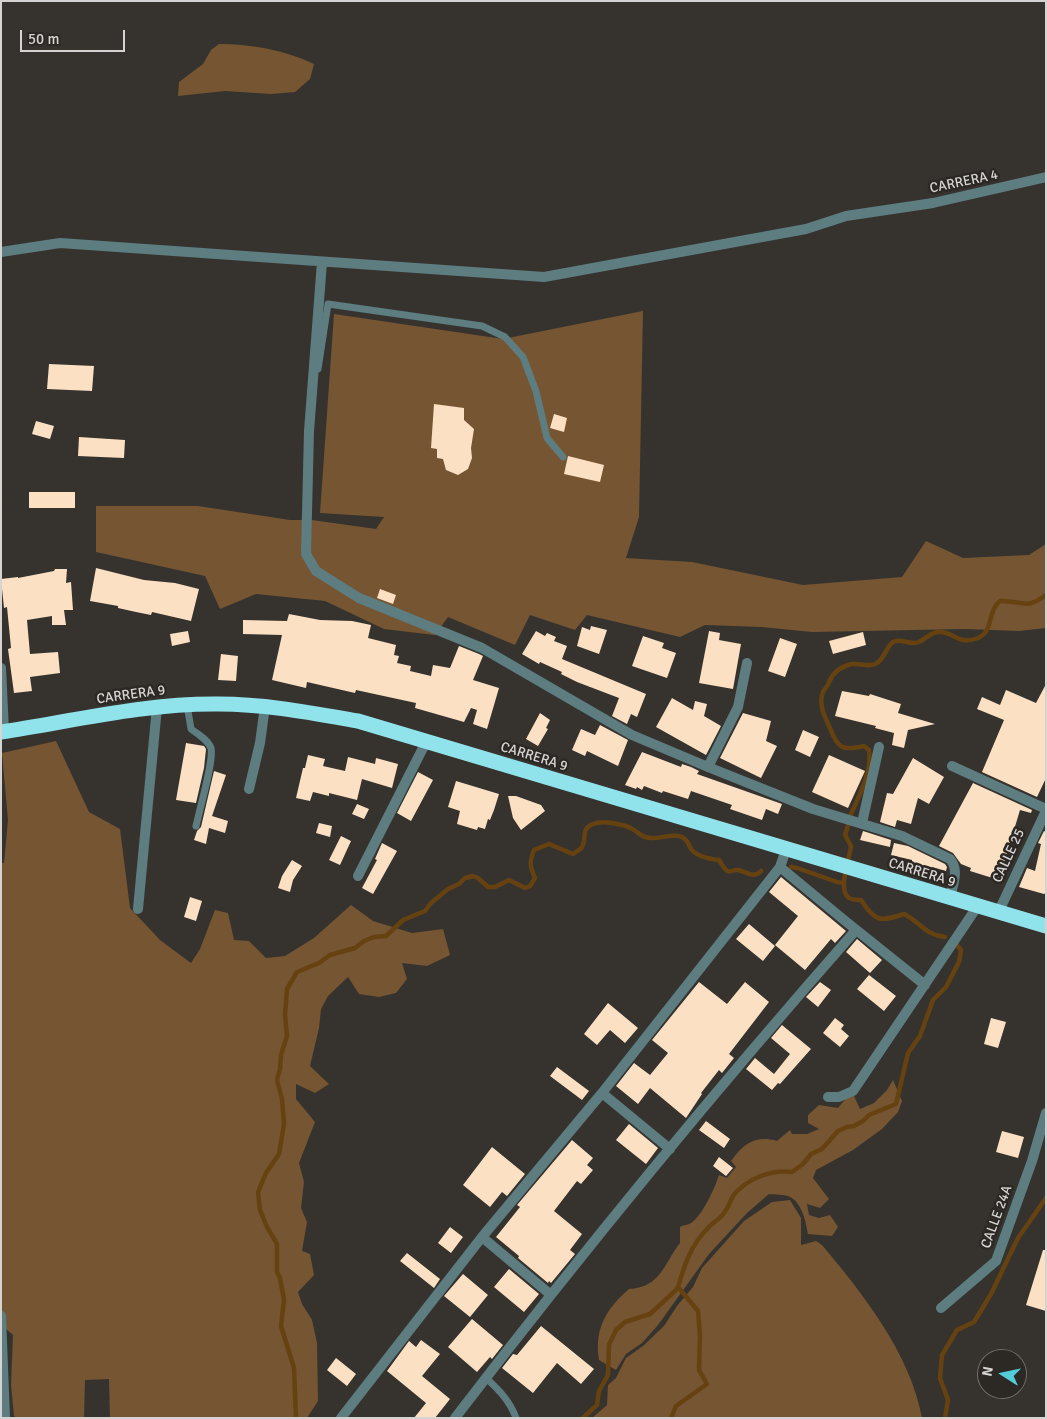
<!DOCTYPE html>
<style>
body{margin:0}
#map{position:relative;width:1047px;height:1419px;overflow:hidden;background:#36332f;font-family:Signika,sans-serif}
canvas{display:block}
.frame{position:absolute;inset:0;border:2px solid #d6d4d2;pointer-events:none}
.north{position:absolute;left:977px;top:1349px;width:50px;height:50px;box-sizing:border-box;background:#2c2925;border:1px solid #706d6a;border-radius:50%;rotate:280deg;font-size:14px;font-weight:700;line-height:20px;text-align:center;color:#d6d4d2}
.north::after{content:'';display:block;margin:auto;width:18px;height:22px;background:#52ccd6;clip-path:polygon(50% 0,100% 100%,50% 72%,0 100%)}
.scale{position:absolute;left:20px;top:30px;width:105px;height:22px;box-sizing:border-box;border:2px solid #d6d4d2;border-top:0;padding-left:6px;font-size:15px;line-height:18px;white-space:nowrap;color:#d6d4d2;-webkit-text-stroke:4px #2c2925;paint-order:stroke}
</style>
<div id="map">
<canvas width="1047" height="1419"></canvas>
<div class="frame"></div>
<div class="north">N</div>
<div class="scale">50 m</div>
</div>
<script>
const c = document.querySelector('canvas').getContext('2d');
c.lineJoin = 'round';
function paint(path, color) {
  c.fillStyle = color;
  c.fill(path, 'evenodd');
}
function stroke(path, color, width, dash) {
  c.strokeStyle = color;
  c.lineWidth = width;
  c.lineCap = dash ? 'butt' : 'round';
  c.setLineDash(dash || []);
  c.stroke(path);
}
function write(font, color, halo, rows, align = 'center') {
  c.font = font + ' Signika,sans-serif';
  c.lineWidth = 5;
  c.setLineDash([]);
  c.textBaseline = 'middle';
  c.strokeStyle = halo;
  c.fillStyle = color;
  for (const [text, x, y, turn = 0] of rows) {
    c.save();
    c.translate(x, y);
    c.rotate((+turn || 0) * Math.PI / 180);
    c.textAlign = isNaN(turn) ? turn : align;
    if (halo) c.strokeText(text, 0, 0);
    c.fillText(text, 0, 0);
    c.restore();
  }
}
paint(new Path2D(`
 M219 44C252 44 284 50 314 64L310 79 295 92 271 94 225 91 178 96 179 82 203 64 211 50Z
 M643 311 639 517 626 558 692 562 803 585 902 577 926 541 963 558 1029 555 1046 544V628L1019 631 965 629 812 632 762 627 705 625 680 637 587 615 575 630 530 615 515 645 448 617 435 635 384 629 325 601 256 594 220 609 205 576 96 552V506H198L290 520H312L376 529 384 517 320 513 334 314 503 339Z
 M56 741 89 812 120 829 130 908 160 940 191 963 200 949 215 910 228 913 234 940 249 941 266 958 285 956 314 938 351 905 373 921 412 933 443 929 450 955 427 966 402 963 407 979 396 993 379 997 359 994 348 977 328 996 321 1009 319 1028 310 1066 329 1084 315 1093 296 1084V1099L315 1122 299 1163 304 1182 301 1208 307 1222 302 1251 310 1254 314 1275 298 1292 302 1304 312 1320 317 1343 318 1401 307 1418H110L109 1379 85 1380 84 1418H17L14 1416 11 1385 13 1335 5 1328 1 1329V863H4L8 820 2 753Z
 M893 1080 902 1101 898 1112 882 1129 853 1150 816 1170 813 1178 829 1199 820 1208 807 1204 809 1215 819 1218 830 1215 838 1227 832 1236 808 1234C806 1222 802 1203 790 1197 785 1194 775 1195 769 1194L747 1213 709 1254 658 1325 642 1343 626 1354 616 1370 599 1360C594 1329 606 1309 629 1289 661 1287 663 1265 680 1243V1227C683 1225 688 1225 691 1223 702 1216 715 1188 719 1175L727 1178 736 1167 731 1161C744 1143 756 1135 777 1141L790 1130 792 1134H807L819 1129 808 1123V1115L819 1105 838 1108 848 1096H854L860 1109 874 1103 887 1090Z
 M790 1200 801 1218V1245L816 1241 822 1245C863 1294 910 1353 922 1418H592L607 1405 608 1385 616 1378 626 1358 643 1346 664 1326 677 1306 693 1287 702 1268 744 1221 772 1202Z`), '#755532');
stroke(new Path2D(`
 M851 814C860 794 872 772 869 750L864 746C843 751 838 749 830 728 825 718 818 704 823 692 825 688 828 686 829 682 833 673 841 666 852 664 860 663 870 668 877 663 885 658 886 647 893 642 901 637 910 646 919 642 926 639 930 632 939 632 954 631 957 646 978 638 994 631 987 611 1000 601 1021 600 1025 611 1046 595
 M849 822 845 835 851 846C850 858 837 890 849 898 852 900 857 900 861 900 875 922 880 922 904 914 920 922 925 935 945 937
 M791 867 797 868 837 882 843 883
 M296 1418 294 1368 281 1326 284 1300 280 1278 277 1272V1244L267 1227 260 1210 258 1192 266 1173 279 1154 284 1124 282 1099 277 1080 280 1069 281 1055 287 1036 285 1015 287 989 297 972 319 963 330 955 355 948 364 941 374 937 386 936 403 920 425 911 431 903 448 889 459 884 465 878 473 876 478 878 488 887H495L509 880 525 888 530 886 535 878C530 867 529 862 534 850L549 844 573 854C576 852 580 850 582 847 587 839 580 829 593 824 603 820 625 824 634 830 640 834 643 838 651 838 661 839 672 833 682 837 688 840 688 844 691 849 697 857 710 859 719 860 721 863 723 867 726 870 731 874 733 869 738 870 748 872 753 879 761 871
 M583 1418 597 1405 599 1391 608 1375 609 1345 616 1330 625 1322 650 1314 675 1291 678 1287C684 1266 691 1245 707 1229 712 1223 719 1220 724 1213 728 1208 730 1202 733 1196 746 1179 771 1169 792 1172L803 1164 811 1154 822 1149 838 1131 847 1127 854 1126 863 1121 869 1115 896 1104 908 1053 920 1036 933 1000 946 987 959 962 961 950 956 944
 M671 1418 676 1406 707 1384 699 1370 700 1335 698 1311 678 1287
 M945 1418 948 1400 940 1378 942 1355 957 1330 974 1322 991 1294 1018 1238 1046 1198`), '#674211', 4.5);
paint(new Path2D(`
 M49 364 94 366 92 391 47 389Z
 M434 404 464 408V420L474 429 471 448 472 458 468 469 458 475 446 470 443 459 437 458V449L431 448Z
 M554 414 567 418 564 432 550 428Z
 M36 421 54 426 50 439 32 434Z
 M79 437 125 440 124 458 78 456Z
 M568 456 604 465 600 482 564 474Z
 M29 492H75V508H29Z
 M96 568 144 580 175 583 199 589 191 621 152 612 151 615 136 612 118 608V606L90 601Z
 M55 569H67L66 583 71 582 73 610H64L66 625H52V616L27 620 30 654 58 652 60 673 30 677 32 691 14 693 8 649 11 648 7 607 4 608 1 579 18 577V578L54 571Z
 M380 589 396 595 393 604 377 598Z
 M289 614 320 620 352 621 371 625 368 638 396 645 394 655 399 656 397 663 411 666 410 671 431 676 433 665 450 668 459 646 479 654 483 656 473 680 499 688 487 729 473 724 477 710 471 708 464 722 415 708 416 703 356 690 355 693 307 682 306 688 272 680 282 635 243 634V620L287 621Z
 M591 626 607 630 599 654 577 646 582 627 590 630Z
 M188 631 190 642 172 646 170 634Z
 M536 631 545 636 547 633 556 637 554 641 567 646 562 659 646 694 637 717 631 714 627 724 612 716 619 698 577 682 561 674 562 672 540 662 539 664 522 654Z
 M709 631 720 633 719 640 741 644 733 689 699 683Z
 M863 632 866 645 833 654 829 641Z
 M643 636 664 643 662 648 676 653 667 678 632 666Z
 M780 638 797 644 785 677 768 671Z
 M221 654 238 656 236 681 218 680Z
 M1046 684V778L1037 797 982 772 1004 720 977 709 982 697 1000 705 1006 690 1036 703Z
 M842 691 869 696 870 694 901 704 898 713 935 724 908 730 904 748 892 745 894 733 875 728 876 726 835 716Z
 M672 698 693 710 695 701 707 704 704 716 721 726 706 755 656 727Z
 M540 713 550 720 546 728 548 729 538 746 526 739Z
 M743 713 771 721 766 741 777 746 761 778 720 758Z
 M600 725 628 740 618 766 587 751 585 756 572 750 581 729 595 735Z
 M803 730 819 737 810 757 795 750Z
 M186 743 204 746 206 749 204 768 196 803 176 800Z
 M642 752 681 767 682 764 691 767 699 771 697 774 782 804 778 814 766 809 762 820 730 809 732 805 691 791 688 799 663 791 662 793 644 786 642 790 637 787 636 789 625 785Z
 M308 755 325 759 323 766 345 771 348 757 375 764 376 758 398 764 392 788 362 779 357 800 329 793V796L313 792 310 801 296 798 303 768H305Z
 M829 755 865 771 848 808 812 792Z
 M913 758 944 777 929 804 918 798 911 824 897 820 895 827 880 822 887 793 893 794Z
 M214 771 226 775 212 816 228 821 225 833 209 828 206 844 194 840 197 831 201 827Z
 M418 772 433 780 411 821 397 813Z
 M456 781 499 794 494 810 490 820 488 819 485 829 478 827 477 830 457 824 460 811 448 807Z
 M973 783 1032 810 1031 813 1020 810 999 880 970 871 971 868 961 864 953 853 939 846Z
 M508 796H516L541 805 545 811 521 830 513 818Z
 M357 804 369 809 364 819 352 814Z
 M319 823 332 826 330 837 316 833Z
 M863 831 891 840 890 847 860 840Z
 M1044 831 1046 832V893L1044 894 1019 887 1027 868 1035 871 1041 844 1038 843Z
 M341 836 351 841 340 865 329 860Z
 M382 843 397 851 373 894 362 888 377 860 375 859Z
 M894 843 908 846 945 864 947 867 946 871 932 867 930 872 914 868 915 863 912 862V860L891 855Z
 M292 860 302 866 293 880 290 892 278 888 282 876Z
 M781 877 846 931 835 943 831 939 805 970 775 945 798 916 769 892Z
 M190 897 202 901 196 921 184 917Z
 M749 924 775 946 763 961 736 939Z
 M857 939 882 960 870 973 846 952Z
 M869 975 896 996 884 1011 857 989Z
 M699 982 727 1004 745 982 769 1002 729 1054 734 1058 722 1073 719 1070 701 1093 702 1094 686 1118 650 1088 638 1104 616 1086 634 1063 650 1075 668 1053 652 1040Z
 M820 982 831 990 818 1007 806 997Z
 M608 1003 638 1028 625 1043 610 1030 597 1045 584 1034Z
 M835 1018 844 1025 841 1029 849 1036 840 1047 823 1033Z
 M991 1018 1006 1022 998 1048 984 1044Z
 M782 1025 811 1049 780 1084 778 1083 772 1090 746 1069 755 1058 774 1074 790 1054 771 1038Z
 M557 1067 589 1091 582 1100 550 1076Z
 M706 1121 730 1139 724 1148 699 1130Z
 M629 1124 658 1148 646 1164 616 1140Z
 M1002 1131 1024 1137 1018 1158 996 1152Z
 M572 1140 593 1158 587 1165 593 1170 581 1184 577 1181 554 1211 582 1234 570 1250 575 1254 551 1283 549 1281 548 1283 518 1258 519 1256 496 1237 520 1207 517 1205Z
 M492 1147 525 1174 507 1196 502 1192 490 1207 463 1185Z
 M719 1157 733 1168 726 1176 713 1166Z
 M450 1227 463 1237 451 1253 438 1243Z
 M1043 1250H1046V1311L1026 1305Z
 M407 1253 440 1279 434 1288 400 1261Z
 M509 1269 539 1294 524 1312 494 1287Z
 M463 1274 488 1295 470 1317 444 1296Z
 M472 1319 503 1345 492 1359 490 1357 477 1372 448 1347Z
 M541 1326 594 1369 581 1384 557 1363 533 1393 502 1368 513 1354 517 1355Z
 M421 1340 440 1354 422 1376 450 1399 435 1418H414L426 1403 387 1371 409 1341 416 1347Z
 M336 1358 356 1374 347 1386 327 1370Z`), '#fbe0c3');
stroke(new Path2D(`
 M318 369 328 304 482 326 505 337 523 357 536 391 547 438 563 457
 M187 705 191 729C198 734 208 740 211 748 214 761 199 811 196 826
 M486 1378C499 1390 510 1401 516 1418`), '#5d7d80', 7);
stroke(new Path2D(`
 M1 252 60 243 544 277 806 229 846 216 933 203 1046 177
 M322 262 309 431 306 554 316 571 359 598 482 648 632 735 708 767 813 809 902 836 950 859C960 870 952 886 950 899
 M1 668 4 731
 M952 766 1046 809
 M708 767 738 707 747 663
 M249 789 260 743 265 706
 M862 823 879 747
 M780 867 844 920 925 985
 M358 876 426 742
 M138 909 157 707
 M998 913 1046 811
 M602 1093 670 1149
 M828 1097H839L853 1091 977 907
 M482 1237 551 1295
 M941 1308 996 1261 1032 1161 1046 1113
 M1 1316 5 1418
 M341 1418 482 1237 602 1093 780 867 786 850
 M455 1418C583 1251 717 1088 856 930`), '#5d7d80', 10);
stroke(new Path2D(`
 M1 732C73 721 146 703 219 704 266 704 312 713 358 721L1046 926`), '#91e3eb', 15);
write('14px', '#d6d4d2', '#2c2925', [
 ["CARRERA 4",964,182,-12],
 ["CARRERA 9",131,695,-8],
 ["CARRERA 9",534,757,17],
 ["CALLE 25",1009,856,-65],
 ["CARRERA 9",922,873,17],
 ["CALLE 24A",997,1217,-70]
]);
</script>
